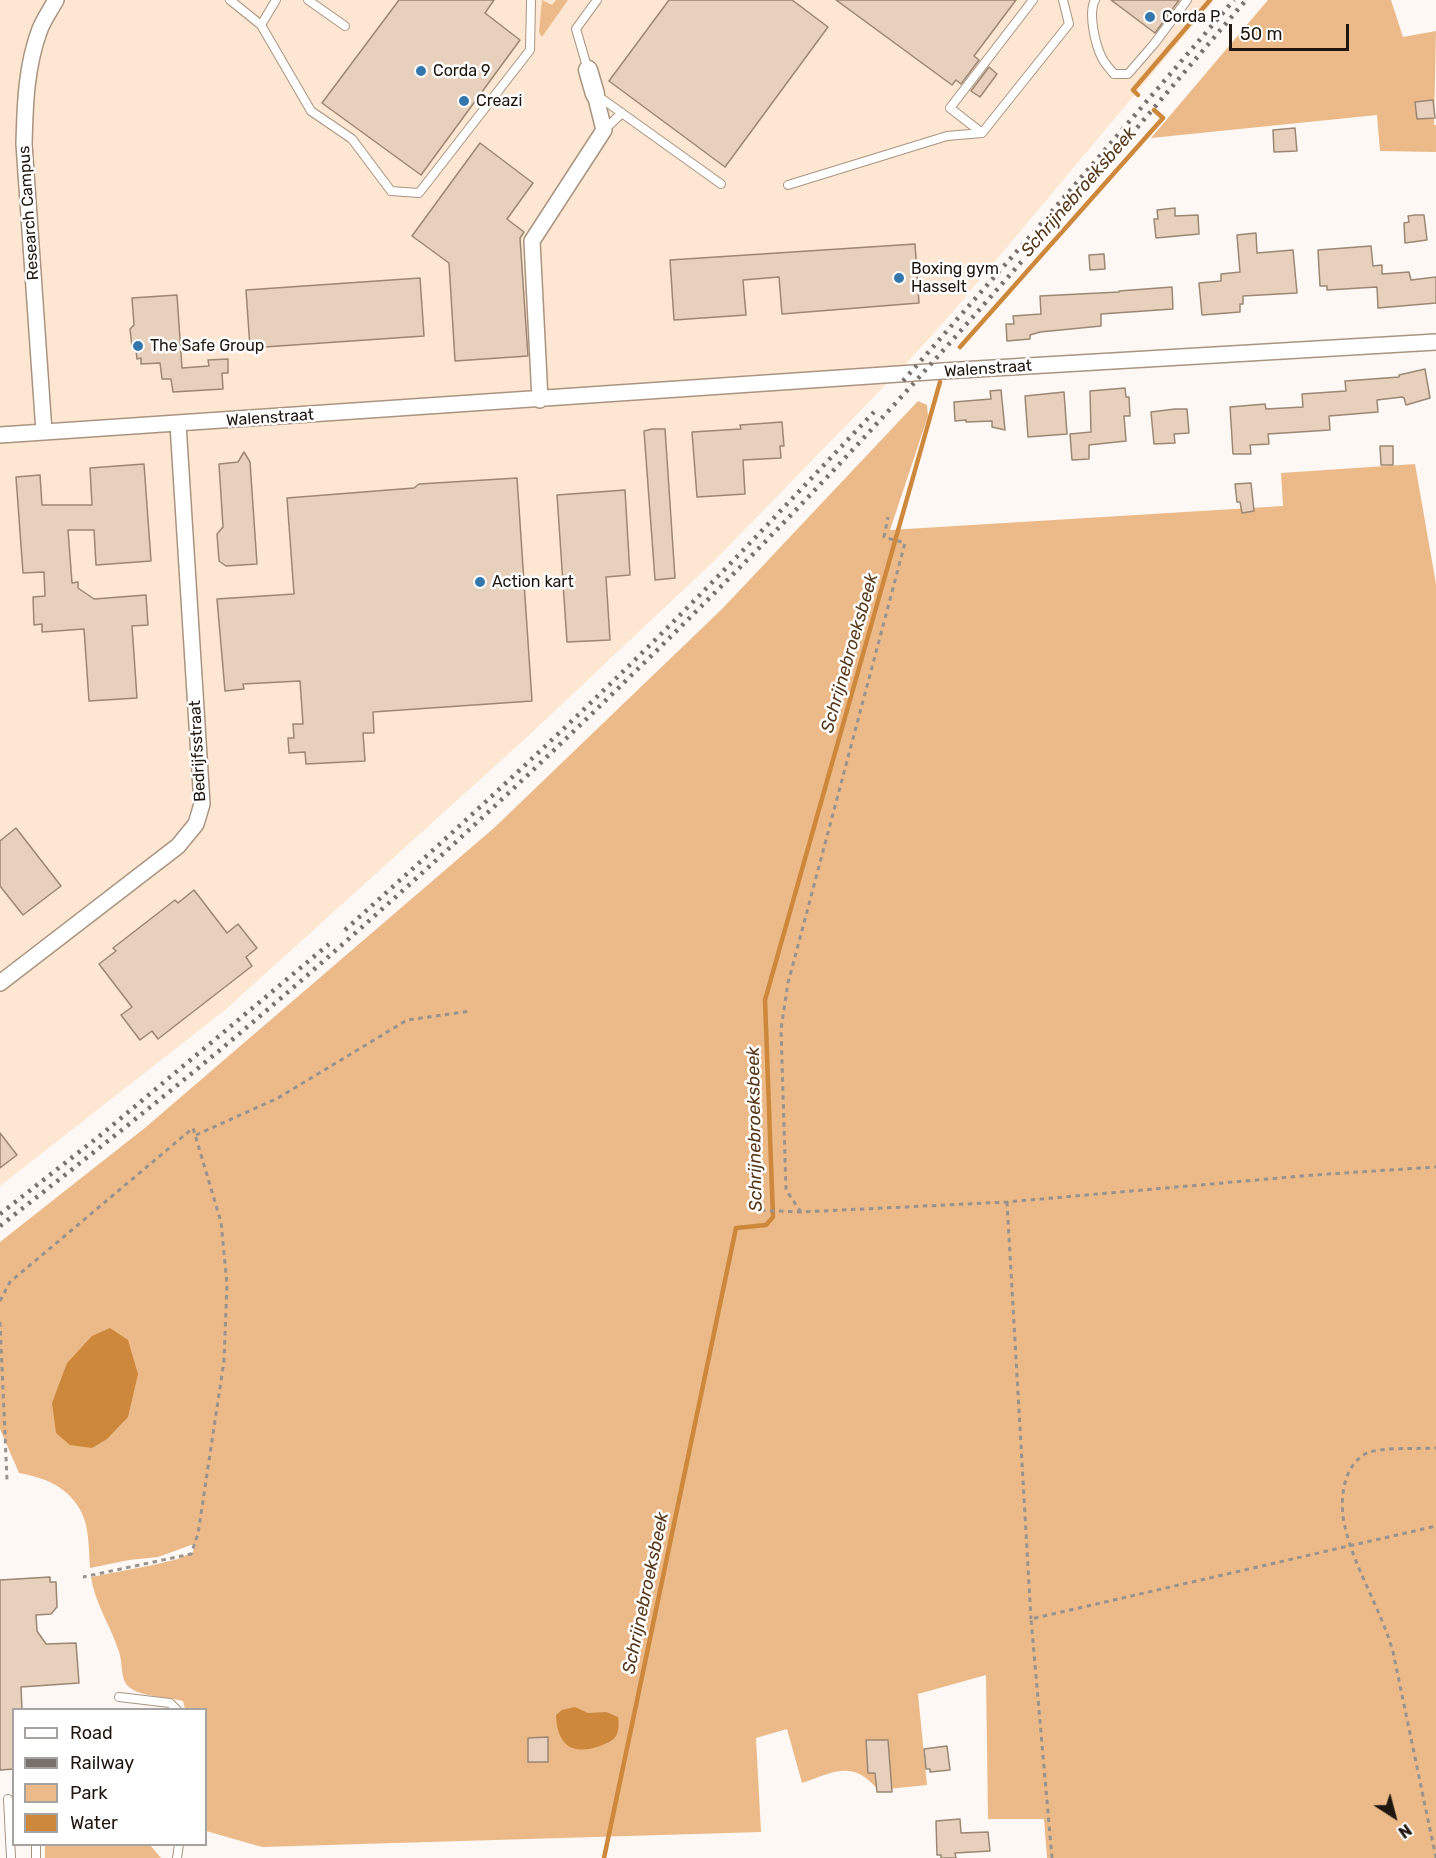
<!DOCTYPE html>
<style>
body{margin:0}
#map{position:relative;width:1436px;height:1858px;overflow:hidden;background:#fdf8f4;font-family:Rubik,sans-serif}
canvas{display:block}
.legend{position:absolute;left:12px;top:1708px;width:195px;height:138px;box-sizing:border-box;background:#fff;border:2px solid #a5a29f;margin:0;padding:8px 10px;list-style:none;font-size:18px;color:#1f170f}
.legend li{display:flex;align-items:center;gap:12px;height:30px}
.legend b{width:30px;border:2px solid #a5a29f}
.north{position:absolute;left:1364px;top:1786px;width:60px;height:60px;-webkit-text-stroke:4px #fff;paint-order:stroke;rotate:144deg;font-size:16px;font-weight:700;line-height:24px;text-align:center;color:#1f170f}
.north::after{content:'';display:block;margin:auto;width:21px;height:27px;background:#1f170f;clip-path:polygon(50% 0,100% 100%,50% 72%,0 100%)}
.scale{position:absolute;left:1229px;top:24px;width:120px;height:27px;box-sizing:border-box;border:3px solid #1f170f;border-top:0;padding-left:8px;font-size:18px;line-height:21px;white-space:nowrap;color:#1f170f;-webkit-text-stroke:4px #fff;paint-order:stroke}
</style>
<div id="map">
<canvas width="1436" height="1858"></canvas>
<ul class="legend">
<li><b style="height:8px;background:#fff"></b>Road</li>
<li><b style="height:8px;background:#79726c"></b>Railway</li>
<li><b style="height:16px;background:#ecba89"></b>Park</li>
<li><b style="height:16px;background:#cd883b"></b>Water</li>
</ul>
<div class="north">N</div>
<div class="scale">50 m</div>
</div>
<script>
const c = document.querySelector('canvas').getContext('2d');
c.lineJoin = 'round';
function paint(path, color) {
  c.fillStyle = color;
  c.fill(path, 'evenodd');
}
function stroke(path, color, width, dash) {
  c.strokeStyle = color;
  c.lineWidth = width;
  c.lineCap = dash ? 'butt' : 'round';
  c.setLineDash(dash || []);
  c.stroke(path);
}
function write(font, color, halo, rows, align = 'center') {
  c.font = font + ' Rubik,sans-serif';
  c.lineWidth = 5;
  c.setLineDash([]);
  c.textBaseline = 'middle';
  c.strokeStyle = halo;
  c.fillStyle = color;
  for (const [text, x, y, turn = 0] of rows) {
    c.save();
    c.translate(x, y);
    c.rotate((+turn || 0) * Math.PI / 180);
    c.textAlign = isNaN(turn) ? turn : align;
    if (halo) c.strokeText(text, 0, 0);
    c.fillText(text, 0, 0);
    c.restore();
  }
}
paint(new Path2D(`
 M0 0H1214L950 315 905 365 714 561 527 737 225 1010 0 1186Z`), '#fee7d2');
paint(new Path2D(`
 M542 0 552 5 556 0H568L542 37 539 32Z
 M1268 0H1391L1403 37 1436 31 1434 125H1436V152L1380 151 1377 115 1151 138Z
 M918 401 927 405 928 416 890 530 1283 506 1281 473 1415 464 1436 584V1858H1047L1044 1819H988L986 1675 918 1694 927 1785 878 1790C853 1759 834 1772 802 1783L787 1729 756 1738 761 1832 262 1847 206 1831V1710L185 1709 183 1701C169 1697 140 1697 129 1687 120 1680 123 1663 119 1652 111 1626 95 1604 91 1577L153 1565 178 1559 193 1552 194 1544 158 1557 129 1560 90 1568C89 1553 89 1535 85 1521 75 1490 48 1478 19 1473L0 1429V1242L146 1127 494 828 723 608Z
 M45 1845H150L161 1858H45Z`), '#ecba89');
paint(new Path2D(`
 M110 1328 128 1340 138 1374 128 1417 107 1439 92 1448 70 1445 56 1433 52 1403 67 1363 92 1336Z
 M575 1707 588 1713 606 1712 618 1717C619 1723 619 1731 616 1736 613 1741 605 1744 600 1746 572 1756 557 1745 556 1715L562 1710Z`), '#cd883b');
stroke(new Path2D(`
 M1138 95 1133 90 1210 0
 M960 347 1163 118 1154 110
 M604 1858 736 1228 766 1225 773 1217 765 1000 940 382`), '#cd883b', 4.5);
const building = new Path2D(`
 M399 0H494L485 13 520 40 421 175 322 103Z
 M669 0H792L828 27 725 167 609 81Z
 M836 0H1016L974 56 979 60 961 84 956 80 952 85Z
 M1111 0H1179L1155 33Z
 M989 67 997 74 980 97 971 91Z
 M1433 100 1435 118 1417 119 1415 102Z
 M1295 128 1297 151 1274 152 1273 130Z
 M480 143 533 183 507 219 524 232 520 238 528 356 455 361 449 263 412 236Z
 M1175 208V216L1198 215 1199 234 1156 238 1154 219H1158L1157 210Z
 M1415 215H1424L1427 240 1405 243 1404 223 1409 222 1408 216Z
 M1256 233 1257 253 1293 250 1297 293 1243 296V304H1240V312L1202 315 1199 283 1221 281V274L1240 272 1237 235Z
 M915 244 919 303 782 314 779 277 743 280 746 315 674 320 670 260Z
 M1371 246 1373 266 1382 265V274L1409 272 1411 280 1436 277V303L1378 308 1377 287 1327 290V286H1320L1318 250Z
 M1104 254 1105 269 1090 270 1089 255Z
 M420 278 424 336 250 348 246 290Z
 M1172 287 1173 309 1101 314V326L1040 332 1030 335V339L1007 341 1006 324H1014L1013 316 1041 314 1040 296 1119 292V291Z
 M177 295 182 368 209 366 208 360 228 359V373H222L223 389 173 392 171 379H162L160 363 141 364V358L137 359 136 350 132 347 130 329 134 325 132 298Z
 M1425 369 1430 398 1406 405 1404 398 1402 397 1377 400 1378 412 1329 416 1330 430 1268 434 1269 444 1250 445 1251 454H1233L1230 407 1265 404 1266 409 1303 407 1302 394 1346 391 1345 381 1399 377V375Z
 M1125 388 1126 397H1129L1130 416H1124L1126 441 1089 445V459L1072 460 1070 434 1091 432 1090 391Z
 M1001 390 1005 430 992 427V421L966 422V420L955 421 954 402 991 399 990 391Z
 M1064 392 1067 434 1028 437 1025 396Z
 M1175 409H1187L1189 433 1174 434 1175 443 1154 444 1151 412Z
 M782 422 784 446H780L781 458 743 460 745 494 697 497 692 432 741 429 740 425Z
 M652 429H665L675 578 655 580 644 431Z
 M1380 446H1393V465H1381Z
 M244 452 250 462 257 564 226 566 219 561 217 534 223 527 219 464 238 462Z
 M144 464 151 561 96 565 94 530H68L72 583 78 582V588L94 599 146 595 148 625 132 626 137 698 89 701 84 629 42 632V624L34 625 33 597 45 596 44 572 23 573 16 477 40 475 42 505H92L90 468Z
 M517 478 532 701 373 712 374 733H363L365 761 306 764 305 752 289 753 288 738H294L293 724H303L300 681 243 684 244 689 225 691 217 599 294 594 287 498 414 488 419 484Z
 M1251 483 1254 511 1242 513 1240 502H1237L1235 484Z
 M625 490 630 575 606 577 610 640 567 642 557 495Z
 M16 828 61 886 23 915 0 886V841Z
 M194 890 227 933 238 924 257 948 246 957 252 966 158 1039 152 1031 140 1040 121 1015 132 1007 99 964 116 951 113 948 175 900 178 903Z
 M0 1133 17 1155 0 1168Z
 M50 1577V1582H56L57 1607 51 1614 36 1615 37 1631 46 1644 76 1643 79 1683 21 1687 22 1710H14V1769L0 1770V1580Z
 M548 1737V1762H528V1738Z
 M866 1740H888L892 1792H877L875 1773H868Z
 M947 1746 950 1770 930 1772V1769H926L924 1749Z
 M960 1819 961 1833 988 1832 990 1851 955 1853 956 1858H941V1855H937L936 1821Z`);
paint(building, '#e7d1bc');
stroke(building, '#9b8773', 1.5);
const service = new Path2D(`
 M230 0 261 25
 M276 0 261 25 311 111 352 139 391 191 419 193 530 50 531 2
 M308 0 345 26
 M1033 0 950 108 982 133 1069 24 1063 0
 M1095 0C1088 13 1095 44 1102 58 1105 64 1110 69 1114 74H1128L1154 44 1187 0
 M588 70 576 29 597 0
 M598 96 721 184
 M604 130 622 113
 M788 185 947 136 982 133
 M119 1697 170 1703 177 1710
 M8 1799 11 1858
 M36 1844V1858
 M177 1858 179 1844`);
const minor = new Path2D(`
 M540 400 532 241 604 130 595 94
 M44 432 24 144C25 105 26 66 40 29 44 19 51 9 56 0
 M0 435 943 371 1436 342
 M0 983 178 846 196 824 202 804 178 424`);
const tertiary = new Path2D(`
 M588 70 595 94`);
stroke(service, '#a99480', 10);
stroke(minor, '#a99480', 18);
stroke(tertiary, '#a99480', 21);
stroke(new Path2D(`
 M196 1135 278 1098 407 1020 471 1011
 M1007 1202 1031 1619
 M752 1210 801 1212 1007 1202 1313 1175 1436 1167
 M801 1212 786 1190 781 1029 788 983 905 543 884 537 888 517
 M0 1301 10 1282 193 1128 221 1222 227 1284 224 1361 198 1534 191 1554 83 1577
 M0 1322 7 1480
 M1052 1858 1031 1619 1436 1526
 M1436 1858 1393 1652C1381 1609 1355 1570 1345 1527 1339 1503 1342 1465 1367 1453 1381 1447 1419 1449 1436 1448`), '#9a938d', 3, [4.5, 4.5]);
stroke(service, '#fff', 8);
stroke(minor, '#fff', 15);
stroke(tertiary, '#fff', 18);
stroke(new Path2D(`
 M903 381 1060 202 1234 0
 M345 930C448 837 551 743 650 645 727 569 800 490 874 412
 M0 1214 102 1134 329 944
 M0 1226C74 1168 148 1110 220 1050 409 891 588 722 761 546 931 372 1088 185 1246 0`), '#79726c', 4.5, [3, 6]);
for (const [x, y, r, color] of [
 [1150,17,6,"#3477ad"],
 [421,71,6,"#3477ad"],
 [464,101,6,"#3477ad"],
 [899,278,6,"#3477ad"],
 [138,346,6,"#3477ad"],
 [480,582,6,"#3477ad"]
]) {
  const dot = new Path2D();
  dot.arc(x, y, r, 0, 2 * Math.PI);
  c.fillStyle = color;
  c.fill(dot);
  stroke(dot, '#fff', 2);
}
write('16px', '#1f170f', '#fff', [
 ["Corda P",1162,17],
 ["Corda 9",433,71],
 ["Creazi",476,101],
 ["Boxing gym",911,269],
 ["Hasselt",911,287],
 ["The Safe Group",150,346],
 ["Action kart",492,582]
], 'left');
write('16px', '#1f170f', '#fff', [
 ["Research Campus",29,213,-94],
 ["Walenstraat",988,369,-4],
 ["Walenstraat",270,418,-4],
 ["Bedrijfsstraat",198,751,-93]
]);
write('italic 18px', '#57391a', '#fff', [
 ["Schrijnebroeksbeek",1079,192,-49],
 ["Schrijnebroeksbeek",850,653,-74],
 ["Schrijnebroeksbeek",755,1129,-91],
 ["Schrijnebroeksbeek",646,1593,-78]
]);
</script>
